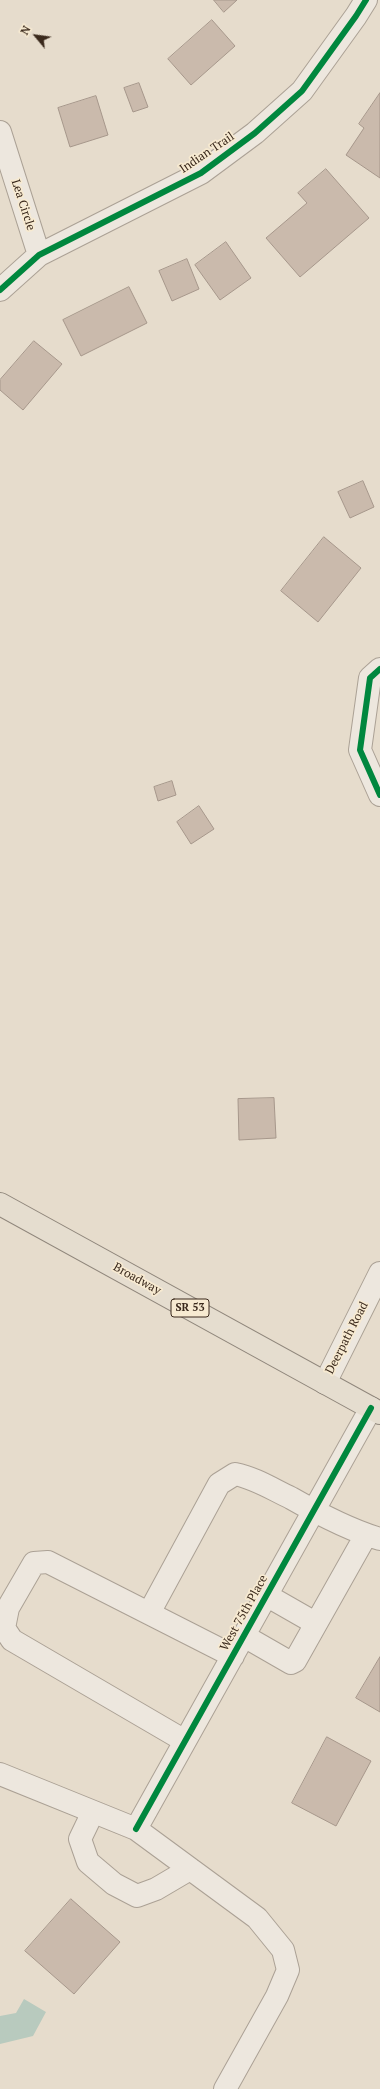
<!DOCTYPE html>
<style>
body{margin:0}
#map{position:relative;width:380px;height:2089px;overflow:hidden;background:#e6dccc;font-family:"PT Serif",serif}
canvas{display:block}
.north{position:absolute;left:16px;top:16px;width:40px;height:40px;-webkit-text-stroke:3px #f7ead1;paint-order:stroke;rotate:299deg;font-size:11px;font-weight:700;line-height:16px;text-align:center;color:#3a291c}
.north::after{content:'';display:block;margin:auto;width:14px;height:18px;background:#3a291c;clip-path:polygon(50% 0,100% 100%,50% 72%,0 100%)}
</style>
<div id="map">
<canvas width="380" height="2089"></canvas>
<div class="north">N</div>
</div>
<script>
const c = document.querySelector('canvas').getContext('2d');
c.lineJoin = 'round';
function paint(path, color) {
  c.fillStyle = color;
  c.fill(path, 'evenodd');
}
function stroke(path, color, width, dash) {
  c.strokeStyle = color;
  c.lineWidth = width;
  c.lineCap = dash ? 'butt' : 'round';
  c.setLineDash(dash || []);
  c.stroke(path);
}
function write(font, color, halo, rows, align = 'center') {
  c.font = font + ' "PT Serif",serif';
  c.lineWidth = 3.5;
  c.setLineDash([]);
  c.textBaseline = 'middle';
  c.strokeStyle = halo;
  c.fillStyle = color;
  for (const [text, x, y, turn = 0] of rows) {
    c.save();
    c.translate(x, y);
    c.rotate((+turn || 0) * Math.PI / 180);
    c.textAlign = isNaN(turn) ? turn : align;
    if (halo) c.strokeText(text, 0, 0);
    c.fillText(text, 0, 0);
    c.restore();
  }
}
paint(new Path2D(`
 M24 1999 46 2012 33 2036 0 2044V2016L16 2013Z`), '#b8cabe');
const building = new Path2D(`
 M214 0H237L224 12Z
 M212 20 235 46 191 85 168 59Z
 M139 83 148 107 133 112 124 88Z
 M380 93V178L346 155 364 128 359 124Z
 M96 96 108 135 70 147 58 108Z
 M326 169 369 218 300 277 266 238 307 203 298 193Z
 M226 242 251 278 220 300 195 265Z
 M187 259 199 289 172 301 159 271Z
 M129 287 147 323 81 356 63 320Z
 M34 341 62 364 23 410 0 390V380Z
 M363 481 374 507 350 518 338 492Z
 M324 537 361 568 318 622 281 591Z
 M172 781 176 795 158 801 154 787Z
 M199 806 214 829 191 844 177 822Z
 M274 1098 276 1138 239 1140 238 1099Z
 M380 1657V1712L356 1698Z
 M327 1737 371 1761 336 1826 292 1803Z
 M71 1899 120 1942 74 1994 25 1951Z`);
paint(building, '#cabaac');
stroke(building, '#a6978b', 1);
const minor = new Path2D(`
 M0 132 39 255
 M0 290 39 255 201 173 255 133 302 91 356 16 366 0
 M380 669 370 678 360 750 380 795
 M325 1383 380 1273
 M266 1595 315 1623
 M149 1613 219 1484 235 1474C255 1478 272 1489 291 1498 319 1514 349 1530 380 1539
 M244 1636 291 1663 295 1661 366 1535
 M185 1741 12 1640 4 1628 8 1608 34 1563 48 1562 233 1656
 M0 1774 136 1829 257 1918 283 1950 288 1970 277 1996 225 2089
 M93 1812 80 1839 88 1862 114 1884 137 1896 156 1889 190 1869
 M136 1829 371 1408`);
const major = new Path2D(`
 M0 1204 380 1413`);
stroke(minor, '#aba195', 24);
stroke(major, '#90877c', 24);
stroke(minor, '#ede7de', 22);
stroke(major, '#e5ddcf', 22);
stroke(new Path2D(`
 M0 290 39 255 201 173 255 133 302 91 356 16 366 0
 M380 669 370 678 360 750 380 795
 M136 1829 371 1408`), '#00873e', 6);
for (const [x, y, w] of [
 [190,1308,38]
]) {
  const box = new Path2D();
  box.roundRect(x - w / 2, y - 9, w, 18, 3);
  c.fillStyle = '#f7ead1';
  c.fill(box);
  stroke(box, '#3a291c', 1);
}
write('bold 11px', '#3a291c', null, [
 ["SR 53",190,1308]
]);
write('12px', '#3a291c', '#f7ead1', [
 ["Indian Trail",207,153,-34],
 ["Lea Circle",23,205,72],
 ["Broadway",137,1279,29],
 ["Deerpath Road",347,1338,-63],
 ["West 75th Place",244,1613,-61]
]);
</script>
